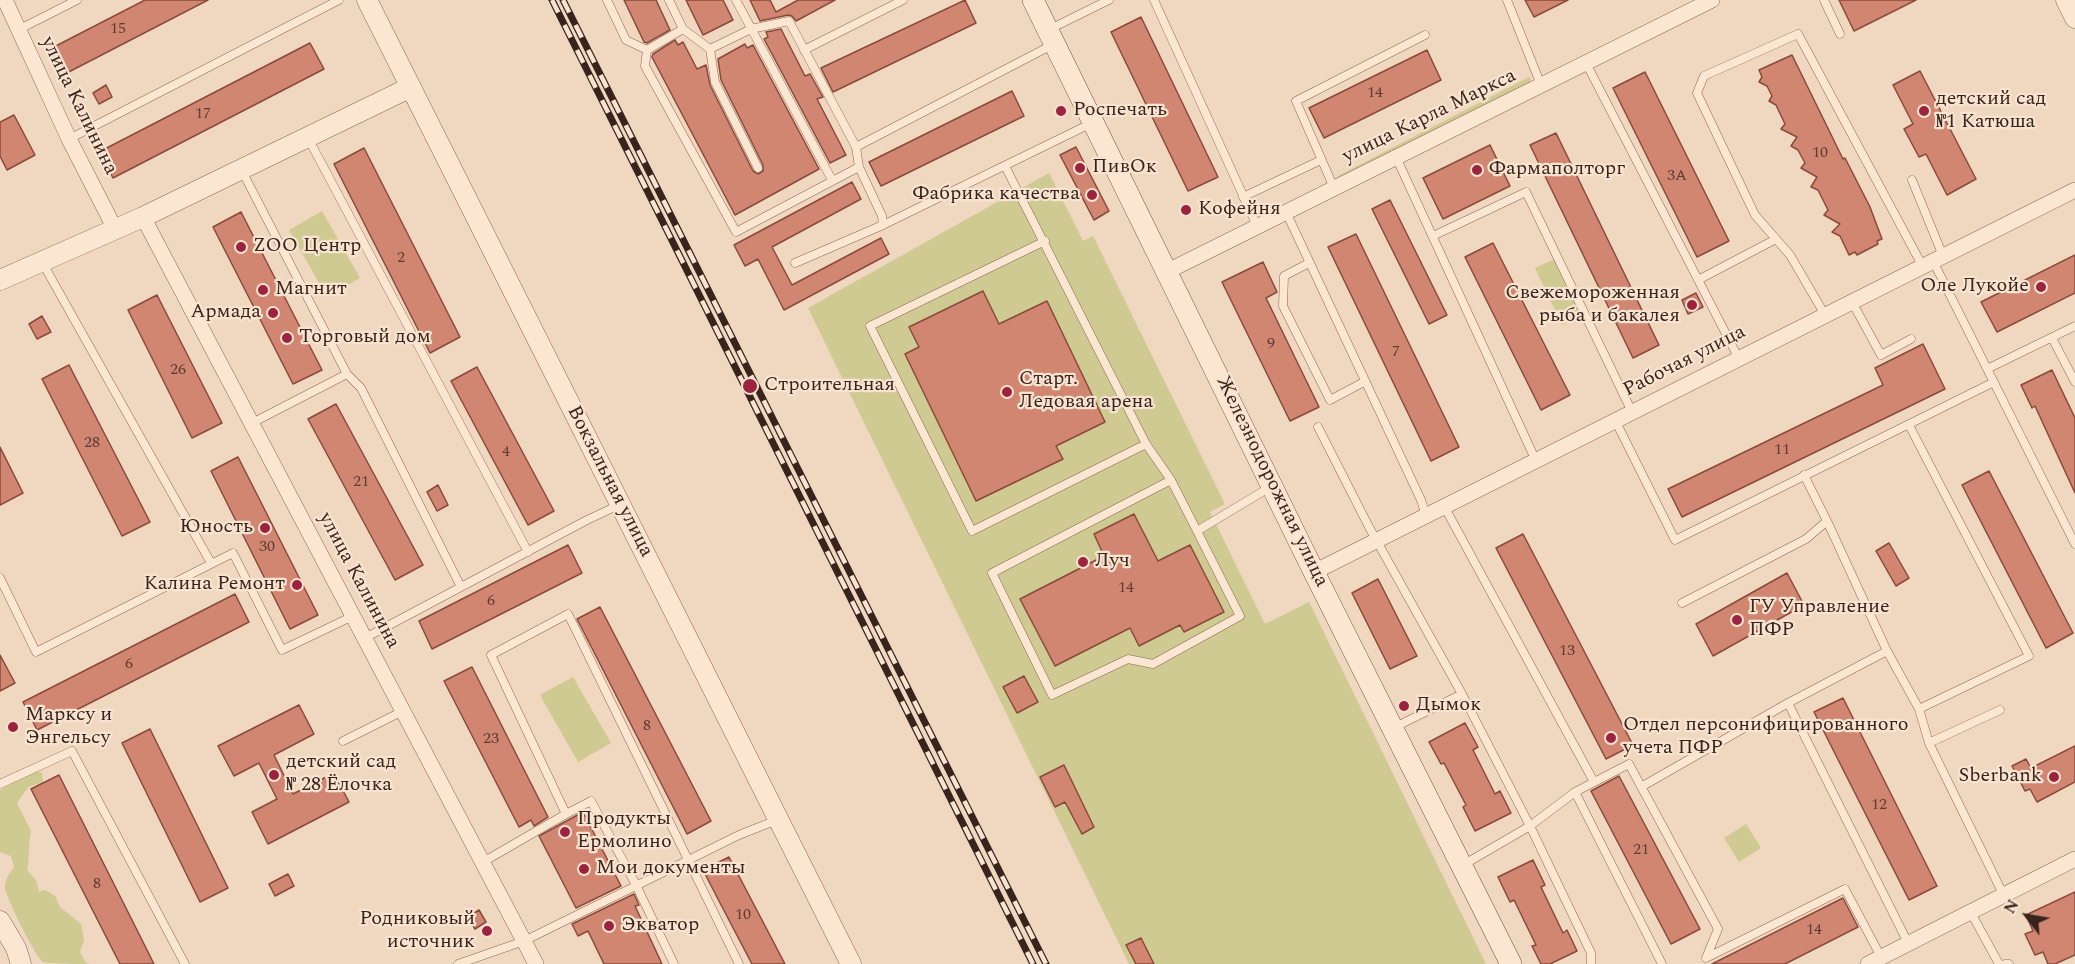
<!DOCTYPE html>
<meta charset="utf-8">
<style>
body{margin:0}
#map{position:relative;width:2075px;height:964px;overflow:hidden;background:#f0d7bf;font-family:Spectral,serif}
canvas{display:block}
.north{position:absolute;left:1997px;top:886px;width:60px;height:60px;-webkit-text-stroke:4px #f7e3cf;paint-order:stroke;rotate:301deg;font-size:16px;font-weight:700;line-height:24px;text-align:center;color:#38241c}
.north::after{content:'';display:block;margin:auto;width:21px;height:27px;background:#38241c;clip-path:polygon(50% 0,100% 100%,50% 72%,0 100%)}
</style>
<div id="map">
<canvas width="2075" height="964"></canvas>
<div class="north">N</div>
</div>
<script>
const c = document.querySelector('canvas').getContext('2d');
c.lineJoin = 'round';
function paint(path, color) {
  c.fillStyle = color;
  c.fill(path, 'evenodd');
}
function stroke(path, color, width, dash) {
  c.strokeStyle = color;
  c.lineWidth = width;
  c.lineCap = dash ? 'butt' : 'round';
  c.setLineDash(dash || []);
  c.stroke(path);
}
function write(font, color, halo, rows, align = 'center') {
  c.font = font + ' Spectral,serif';
  c.lineWidth = 4.5;
  c.setLineDash([]);
  c.textBaseline = 'middle';
  c.strokeStyle = halo;
  c.fillStyle = color;
  for (const [text, x, y, turn = 0] of rows) {
    c.save();
    c.translate(x, y);
    c.rotate((+turn || 0) * Math.PI / 180);
    c.textAlign = isNaN(turn) ? turn : align;
    if (halo) c.strokeText(text, 0, 0);
    c.fillText(text, 0, 0);
    c.restore();
  }
}
paint(new Path2D(`
 M1529 77 1531 80 1528 84 1341 179 1336 177Z
 M1049 173 1083 241 1093 236 1225 504 1210 512 1265 624 1309 602 1486 964H1129L808 308Z
 M322 211 360 278 327 297 289 230Z
 M1555 259 1582 315 1562 325 1535 268Z
 M573 677 611 743 578 762 540 695Z
 M36 771 42 773 43 782 28 787 17 803 31 831C28 844 30 857 27 870L36 880 39 892 45 890 55 896 60 907 81 924 84 940 80 952 86 963 90 964C79 964 52 964 43 962 36 957 6 898 5 888 5 879 9 874 14 867L11 856 0 852V790Z
 M1746 824 1761 848 1739 862 1724 838Z`), '#cfc992');
const building = new Path2D(`
 M145 0H208L61 76 48 50Z
 M624 0H656L670 30 647 43 644 42Z
 M686 0H723L733 20 703 35Z
 M750 0H770L776 12 798 0H835L796 21 792 16 788 15 760 21Z
 M965 0 976 23 833 92 821 68Z
 M1525 0H1568L1534 17Z
 M1839 0H1916L1854 31Z
 M1141 17 1218 177 1188 191 1111 32Z
 M781 29 805 76 810 74 823 97 817 99 846 155 830 163 764 39 768 37 766 32Z
 M675 40 678 45 683 42 697 69 706 65 710 85 753 171 758 174 763 171V165L721 80 718 59 745 44 747 48 753 45 819 169 735 215 652 57 653 54Z
 M310 43 324 69 113 178 99 152Z
 M1427 50 1441 80 1324 138 1309 108Z
 M1792 55 1843 159 1845 158 1870 207 1882 239 1877 241 1878 244 1857 255 1855 252 1849 255 1840 236 1832 232 1840 224 1824 215 1828 210 1818 190 1811 187 1817 177 1801 168 1805 163 1798 150 1791 146 1797 137 1781 129 1785 124 1776 105 1769 101 1772 96 1767 86 1759 82 1762 77 1759 70Z
 M1920 71 1976 179 1947 195 1926 154 1919 157 1904 129 1913 124 1893 85Z
 M1645 72 1729 241 1697 257 1613 88Z
 M106 85 112 97 99 104 93 93Z
 M1012 91 1024 116 881 186 869 162Z
 M14 115 35 155 7 170 0 156V122Z
 M1556 133 1659 345 1633 358 1530 145Z
 M1490 145 1510 186 1443 219 1423 178Z
 M1076 147 1109 211 1094 220 1060 155Z
 M364 148 460 337 430 353 334 164Z
 M852 182 861 199 772 247 792 285 881 238 889 254 784 310 758 259 745 266 734 245Z
 M1390 200 1447 315 1429 324 1372 209Z
 M241 212 322 370 293 384 213 227Z
 M1356 234 1459 447 1431 461 1328 247Z
 M1493 243 1570 395 1541 410 1465 257Z
 M2075 255V293L1997 332 1981 302Z
 M1263 262 1277 292 1266 298 1319 407 1290 421 1222 282Z
 M983 291 999 324 1047 301 1105 422 1056 446 1063 459 976 501 905 354 919 347 909 327Z
 M1696 293 1703 307 1688 314 1682 300Z
 M157 295 222 423 192 438 128 310Z
 M42 316 51 332 37 339 29 324Z
 M1923 344 1945 389 1682 517 1668 489 1883 385 1875 368Z
 M69 365 150 522 122 536 42 379Z
 M477 367 554 511 528 525 451 381Z
 M2052 370 2075 418V493L2035 406 2032 408 2021 385Z
 M336 404 423 565 395 580 308 419Z
 M0 447 23 493 0 505Z
 M238 457 318 615 290 629 211 471Z
 M1989 471 2073 633 2046 648 1962 485Z
 M438 485 448 505 437 511 427 492Z
 M1134 514 1158 561 1190 545 1224 612 1184 632 1180 625 1139 646 1130 628 1055 666 1020 599 1104 556 1094 534Z
 M1523 534 1633 745 1606 759 1496 548Z
 M1889 543 1909 578 1896 586 1876 551Z
 M568 545 582 573 432 649 419 621Z
 M1787 573 1804 605 1713 656 1696 624Z
 M1378 579 1417 656 1390 669 1352 593Z
 M235 594 249 622 37 730 23 702Z
 M600 607 711 821 687 834 577 619Z
 M0 655 15 683 0 691Z
 M472 667 548 817 534 826 531 820 519 827 444 681Z
 M1024 676 1038 702 1017 713 1003 687Z
 M1843 698 1937 886 1909 900 1814 712Z
 M299 705 314 734 274 755 293 794 334 773 349 802 268 844 252 812 277 799 259 763 234 776 218 746Z
 M1465 723 1478 747 1473 750 1495 794 1500 791 1511 813 1475 831 1463 807 1466 805 1444 763 1441 764 1429 742Z
 M150 729 228 888 200 902 122 743Z
 M2075 746V782L2037 802 2030 789 2025 791 2012 766 2026 759 2031 768Z
 M1064 765 1094 827 1082 834 1065 802 1055 807 1040 777Z
 M59 775 136 928 154 964H120L31 789Z
 M1619 776 1700 929 1671 944 1591 791Z
 M583 812 621 886 576 908 539 836Z
 M729 857 785 964H752L719 901 703 870Z
 M1533 860 1545 885 1541 887 1563 933 1567 930 1577 951 1550 964H1541L1532 946 1536 945 1514 900 1510 902 1498 877Z
 M288 874 294 886 275 896 269 884Z
 M2075 892V955L2055 964H2048L2043 952 2035 955 2025 934 2033 931 2026 915Z
 M634 894 639 905 635 906 662 964H604L588 931 578 936 572 924Z
 M1843 898 1858 927 1785 964H1712Z
 M479 910 486 922 475 929 468 917Z
 M1141 938 1154 964H1136L1126 945Z`);
paint(building, '#d18672');
stroke(building, '#8a4a3b', 1.5);
const service = new Path2D(`
 M607 0 626 40 647 50 683 29 669 0
 M736 0 832 180
 M1154 0 1257 226
 M1507 0 1541 85
 M1824 0 1840 34
 M683 29 710 49 751 29 789 21 856 147 859 167
 M18 30 77 0
 M1048 30 1109 0
 M710 49 715 82 758 168
 M647 50 645 66 736 232 859 167 882 216 883 225 795 263
 M804 50 903 0
 M1586 63 1739 359
 M308 138 528 552
 M69 139 339 0
 M856 147 1054 44
 M1396 157 1536 461
 M1005 166 1146 444 972 531 870 326 1045 241
 M241 169 347 374 361 388 461 587
 M1912 180 1943 256
 M1334 188 1296 101 1425 35
 M1243 197 1321 160
 M1286 212 1421 500 1426 516
 M883 225 1092 123
 M1433 236 1526 192 1632 412
 M1933 261 2075 544
 M42 262 211 563
 M1309 263 1284 276 1283 306 1330 400 1364 382
 M1698 280 1776 239
 M1852 302 1881 355 1911 339
 M1825 315 1790 255 1755 215 1697 93 1704 76 1798 34 1923 267
 M2052 338 2075 382
 M1987 369 2075 326
 M1615 420 1675 540 1994 382
 M252 423 347 374
 M1318 427 1369 527 1462 694 1530 826 1591 953V964
 M1146 444 1171 480
 M1804 475 1827 521
 M1444 506 1594 782
 M1197 531 1240 616 1153 664 1128 659 1052 695 992 573 1171 480 1197 531 1272 486
 M0 578 36 652 233 553 282 650 353 616
 M1682 603 1806 539 1827 521 1887 651 1919 709 2029 656 1909 425
 M365 638 587 520 619 505
 M1887 651 1788 703 1908 943
 M1919 709 1929 743 2003 894
 M1393 728 1462 694
 M343 741 403 711
 M1929 743 2000 710
 M0 784 72 751 185 964
 M1641 787 1788 703
 M1575 792 1662 964
 M483 862 566 814
 M1463 865 1530 826 1575 792 1629 764 1718 929 1706 958 1845 889 1881 957
 M1970 911 1999 964
 M458 964 524 941 739 835 777 820
 M674 964 636 885 591 801 566 814 491 655 568 614 739 964
 M2005 964H2009`);
const minor = new Path2D(`
 M5 0 69 139 115 229
 M143 217 536 964
 M1168 271 1712 0
 M1314 572 2075 190
 M1868 964 2075 859`);
const tertiary = new Path2D(`
 M367 0 851 964
 M2066 0 2075 18
 M0 280 143 217 411 87
 M0 921 16 948 21 964`);
const secondary = new Path2D(`
 M1033 0 1314 572 1511 964`);
stroke(service, '#8a6756', 9);
stroke(minor, '#8a6756', 16);
stroke(tertiary, '#8a6756', 21);
stroke(secondary, '#6b483a', 22);
stroke(service, '#fbe6d2', 8);
stroke(minor, '#fbe6d2', 15);
stroke(tertiary, '#fbe6d2', 20);
stroke(secondary, '#fbe6d2', 21);
const rail = new Path2D(`
 M552 0 1033 964
 M563 0 1046 964`);
stroke(rail, '#38241c', 7);
stroke(rail, '#f7e3cf', 4.5, [14]);
for (const [x, y, r, color] of [
 [1061,111,6,"#9c233d"],
 [1924,111,6,"#9c233d"],
 [1080,168,6,"#9c233d"],
 [1477,170,6,"#9c233d"],
 [1092,195,6,"#9c233d"],
 [1186,210,6,"#9c233d"],
 [241,247,6,"#9c233d"],
 [2041,287,6,"#9c233d"],
 [263,290,6,"#9c233d"],
 [1692,305,6,"#9c233d"],
 [273,313,6,"#9c233d"],
 [287,338,6,"#9c233d"],
 [750,386,8,"#9c233d"],
 [1007,392,6,"#9c233d"],
 [265,528,6,"#9c233d"],
 [1083,562,6,"#9c233d"],
 [297,585,6,"#9c233d"],
 [1737,620,6,"#9c233d"],
 [1404,706,6,"#9c233d"],
 [13,727,6,"#9c233d"],
 [1611,738,6,"#9c233d"],
 [274,775,6,"#9c233d"],
 [2054,777,6,"#9c233d"],
 [565,832,6,"#9c233d"],
 [584,869,6,"#9c233d"],
 [609,926,6,"#9c233d"],
 [487,931,6,"#9c233d"]
]) {
  const dot = new Path2D();
  dot.arc(x, y, r, 0, 2 * Math.PI);
  c.fillStyle = color;
  c.fill(dot);
  stroke(dot, '#f7e3cf', 2);
}
write('16px', '#5e3c32', null, [
 ["15",118,30],
 ["14",1375,94],
 ["17",203,115],
 ["10",1820,154],
 ["3А",1677,177],
 ["2",401,259],
 ["9",1271,345],
 ["7",1396,353],
 ["26",178,371],
 ["28",92,444],
 ["11",1782,451],
 ["4",506,453],
 ["21",361,483],
 ["30",267,548],
 ["14",1126,589],
 ["6",491,602],
 ["13",1567,652],
 ["6",129,665],
 ["8",647,727],
 ["23",491,740],
 ["12",1879,806],
 ["21",1641,851],
 ["8",97,885],
 ["10",743,916],
 ["14",1814,931]
]);
write('20px', '#38241c', '#f7e3cf', [
 ["детский сад",1936,100],
 ["№1 Катюша",1936,123],
 ["Роспечать",1073,111],
 ["ПивОк",1092,168],
 ["Фармаполторг",1489,170],
 ["Фабрика качества",1080,195,"right"],
 ["Кофейня",1198,210],
 ["ZOO Центр",253,247],
 ["Оле Лукойе",2029,287,"right"],
 ["Магнит",275,290],
 ["Свежемороженная",1680,294,"right"],
 ["рыба и бакалея",1680,317,"right"],
 ["Армада",261,313,"right"],
 ["Торговый дом",299,338],
 ["Старт.",1019,380],
 ["Ледовая арена",1019,403],
 ["Строительная",764,386],
 ["Юность",253,528,"right"],
 ["Луч",1095,562],
 ["Калина Ремонт",285,585,"right"],
 ["ГУ Управление",1749,608],
 ["ПФР",1749,631],
 ["Дымок",1416,706],
 ["Марксу и",25,716],
 ["Энгельсу",25,739],
 ["Отдел персонифицированного",1623,726],
 ["учета ПФР",1623,749],
 ["детский сад",286,763],
 ["№ 28 Ёлочка",286,786],
 ["Sberbank",2042,777,"right"],
 ["Продукты",577,820],
 ["Ермолино",577,843],
 ["Мои документы",596,869],
 ["Родниковый",475,920,"right"],
 ["источник",475,943,"right"],
 ["Экватор",621,926]
], 'left');
write('20px', '#38241c', '#f7e3cf', [
 ["улица Калинина",78,106,64],
 ["улица Карла Маркса",1430,117,-26],
 ["Рабочая улица",1685,362,-27],
 ["Вокзальная улица",609,482,63],
 ["Железнодорожная улица",1271,482,64],
 ["улица Калинина",358,581,62]
]);
</script>
